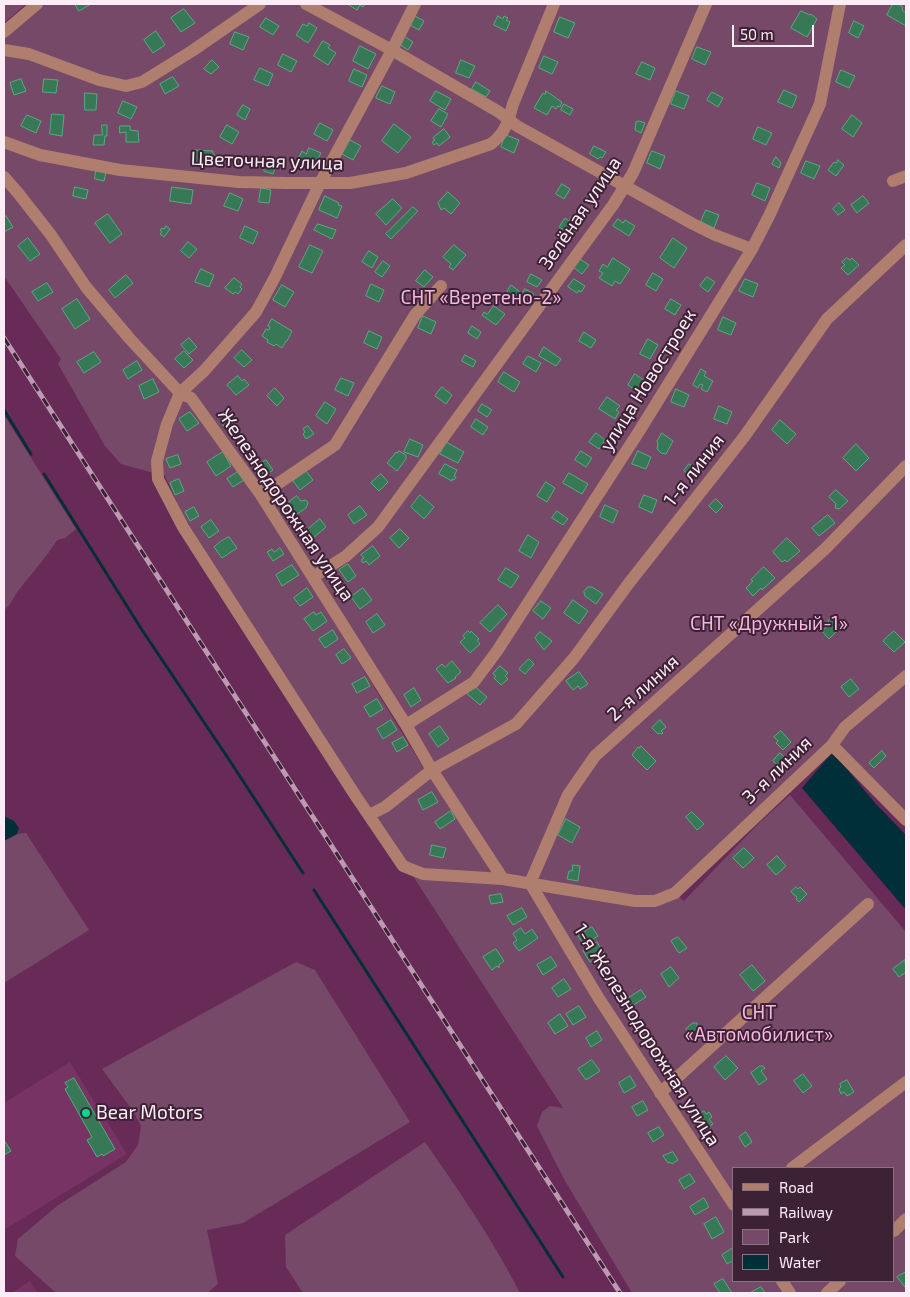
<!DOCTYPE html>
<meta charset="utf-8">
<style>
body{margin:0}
#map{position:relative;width:910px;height:1297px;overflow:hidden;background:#682b58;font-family:"Exo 2",sans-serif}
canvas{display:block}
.frame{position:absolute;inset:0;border:5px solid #fbecf5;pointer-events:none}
.legend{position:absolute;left:732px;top:1167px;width:162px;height:115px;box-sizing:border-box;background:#3d2134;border:1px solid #897281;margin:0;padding:6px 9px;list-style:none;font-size:15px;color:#fbecf5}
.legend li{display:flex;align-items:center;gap:10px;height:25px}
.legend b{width:25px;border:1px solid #897281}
.scale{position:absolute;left:732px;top:25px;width:82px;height:22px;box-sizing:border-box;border:2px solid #fbecf5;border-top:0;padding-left:6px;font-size:15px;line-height:18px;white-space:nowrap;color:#fbecf5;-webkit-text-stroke:4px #3d2134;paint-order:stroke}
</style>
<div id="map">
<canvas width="910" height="1297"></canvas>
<div class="frame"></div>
<ul class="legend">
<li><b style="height:6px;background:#af7e6e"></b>Road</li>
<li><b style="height:6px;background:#bc9ab2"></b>Railway</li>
<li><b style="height:14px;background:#774969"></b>Park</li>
<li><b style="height:14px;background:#002e39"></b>Water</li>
</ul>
<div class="scale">50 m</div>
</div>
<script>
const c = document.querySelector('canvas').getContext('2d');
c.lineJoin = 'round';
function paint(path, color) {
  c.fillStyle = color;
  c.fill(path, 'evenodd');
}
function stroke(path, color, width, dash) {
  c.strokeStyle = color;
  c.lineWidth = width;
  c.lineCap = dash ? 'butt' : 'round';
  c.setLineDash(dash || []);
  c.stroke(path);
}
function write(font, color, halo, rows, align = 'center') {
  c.font = font + ' "Exo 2",sans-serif';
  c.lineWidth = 4;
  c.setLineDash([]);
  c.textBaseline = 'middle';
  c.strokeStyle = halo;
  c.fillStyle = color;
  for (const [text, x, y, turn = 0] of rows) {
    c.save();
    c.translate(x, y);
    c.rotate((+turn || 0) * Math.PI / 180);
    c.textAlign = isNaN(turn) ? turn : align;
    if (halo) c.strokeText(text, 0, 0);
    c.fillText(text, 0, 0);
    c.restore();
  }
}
paint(new Path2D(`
 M70 1062 127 1154 4 1230V1103Z
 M30 1281 38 1293H11Z`), '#763364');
paint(new Path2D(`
 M4 4H26L4 23Z
 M37 4H906V820L832 745 675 893 684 901 760 822 790 795 906 932V1293H632L564 1179 537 1126 542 1112 550 1106 563 1108 318 729 184 517 165 476 121 464 105 446 58 364 61 359 4 276V32ZM305 574 431 769 423 767ZM734 1168H894V1281H734Z
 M4 415 76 529 65 538 57 540C46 558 31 574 18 591 13 598 11 605 4 610Z
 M26 833 89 930 4 983V841L17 834Z
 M296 962 315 970 410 1122 243 1223 207 1230 218 1284 207 1293H56L15 1256 18 1239 57 1206 126 1162 138 1145 141 1126 133 1111 102 1069Z
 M425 1142C459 1191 493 1240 520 1293H303L286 1267 285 1235Z`), '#774969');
paint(new Path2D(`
 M831 754 837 757 875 803 906 835V910L802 788Z
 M4 816 14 821 19 828 17 834 4 841Z`), '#002e39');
stroke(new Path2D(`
 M4 410 31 454
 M44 474 142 630 228 758 303 873
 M314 890 563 1277`), '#002e39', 3);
const building = new Path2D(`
 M75 4H91L79 11Z
 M350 4H365L363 7 360 5 357 10 349 5Z
 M893 4H898L903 7 902 10 906 13V26L887 15Z
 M184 9 195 23 181 32 171 18Z
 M801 11 810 15 811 14 817 19 807 37 791 28Z
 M415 16 424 21 419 30 410 25Z
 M498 16 503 19 504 16 508 18 506 20 510 22 506 31 494 25Z
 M560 17 575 23 568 38 554 32Z
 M266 18 279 26 273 35 260 27Z
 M854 21 864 26 858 38 849 33Z
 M309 23 317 28 308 43 296 35 303 24 307 26Z
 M156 31 165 45 153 53 144 40Z
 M235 32 249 37 243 50 230 44Z
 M404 36 413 42 408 50 399 44Z
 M323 41 330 45 328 48 336 53 328 65 314 56Z
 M360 46 376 54 368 69 353 61Z
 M697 47 711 52 705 65 692 59Z
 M283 54 297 61 291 72 278 65Z
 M544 56 558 62 552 74 539 68Z
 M212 60 219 67 211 74 204 69Z
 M461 60 475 66 469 78 456 73Z
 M642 62 655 68 650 80 636 74Z
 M260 68 273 74 268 86 254 80Z
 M354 69 367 75 362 87 349 81Z
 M841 70 855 76 849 88 836 82Z
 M173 77 179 86 165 94 160 84Z
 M21 79 26 91 14 95 10 83Z
 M44 79 58 80 56 93 43 92Z
 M476 82 490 91 486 97 472 89Z
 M382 86 395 92 390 104 376 98Z
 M784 90 797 96 792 108 778 102Z
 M436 91 451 99 445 110 430 101Z
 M546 91 562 102 560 107 558 106 556 109 552 106 547 115 534 108 543 93 545 94Z
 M676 91 689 96 684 109 671 104Z
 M712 92 723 98 718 107 707 100Z
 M85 93 97 94 96 110H85Z
 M123 101 137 107 131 119 118 113Z
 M564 104 573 109 570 115 561 110Z
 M243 105 250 109 245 120 237 115Z
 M439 109 448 114 441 127 431 121Z
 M52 114 64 115 62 136 50 134Z
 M27 115 41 121 36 133 21 126Z
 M852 115 862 123 853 137 842 129Z
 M639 121 645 123 641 133 635 130 636 122Z
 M320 123 333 130 327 141 314 134Z
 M394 124 411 137 398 153 382 141Z
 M102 125H107V136H105L104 145H93L94 135H102Z
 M227 125 239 132 232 144 220 137Z
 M120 126H130V130L138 131 139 142H126V132L120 133Z
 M758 127 772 133 766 145 753 139Z
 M444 129 450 137 439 146 437 143 434 145 432 142 435 140 433 138Z
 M506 135 519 140 514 153 501 147Z
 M350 140 361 146 353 160 342 154Z
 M594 146 606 152 602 158 600 157 598 159 590 154Z
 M309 148 321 153 312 171 301 165 304 159 299 157 302 151 306 154Z
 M195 150 213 151V155H215V158H210V166L195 165Z
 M652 151 665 156 660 169 647 163Z
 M776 157 781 163 779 168 772 164Z
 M838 160 844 165 836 176 828 170 834 162 836 163Z
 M267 161 277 164 273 174 264 171Z
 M806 161 820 166 814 179 801 173Z
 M96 170 106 172 104 181 95 179Z
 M757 183 770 188 765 201 752 195Z
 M562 184 570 189 564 199 556 194Z
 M75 187 88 190 86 199 73 196Z
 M172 187 193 190 191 204 170 201Z
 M261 188 271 190 269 203 259 202Z
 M448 192 460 203 451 214 444 208 441 210 438 203Z
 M230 193 243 199 238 211 224 206Z
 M325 196 339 203 338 205 342 206 337 218 319 210Z
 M863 196 869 203 857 213 851 205Z
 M393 199 402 208 386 225 376 214Z
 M839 203 845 210 838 215 833 209Z
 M413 207 418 211 391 239 386 234Z
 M706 210 719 215 714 228 701 222Z
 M108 214 122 234 110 243 95 223Z
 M6 216 13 227 4 232V218Z
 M571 217 580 222 572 235 559 227 565 218 569 221Z
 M618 219 623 223 625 220 635 226 629 236 613 226Z
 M318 224 336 230 332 239 314 230Z
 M166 226 170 229 164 237 160 234 162 232 160 230 162 228 164 229Z
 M245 226 258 232 253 244 240 238Z
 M28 238 40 254 30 261 18 246Z
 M673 238 687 248 674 268 660 258Z
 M188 242 197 249 189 258 181 251Z
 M310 245 323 251 312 273 299 267Z
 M454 245 466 255 453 270 449 267 451 264 443 257Z
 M369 251 378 257 372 268 362 262Z
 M613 258 630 269 620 284 615 281 612 286 599 278 603 273 599 271 603 264 607 267Z
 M847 258 850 260 852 258 859 265 848 275 841 268 845 265 842 262Z
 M580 259 589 265 582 274 573 267Z
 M383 261 390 266 382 277 375 272Z
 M201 269 214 275 209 287 195 282Z
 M425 270 433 277 424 287 416 281Z
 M653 273 663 279 656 291 646 285Z
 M531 274 542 280 537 287 527 282Z
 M126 275 133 283 115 298 109 290Z
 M707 277 715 282 708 292 700 286Z
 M234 278 242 284 240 287 242 289 238 294 235 292 233 294 225 288Z
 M574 279 585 286 582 291 580 292 579 290 577 293 568 287Z
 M745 279 758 284 753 297 739 291Z
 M47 283 53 292 38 301 32 292Z
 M371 284 384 290 379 302 366 296Z
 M282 285 294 292 285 307 273 300Z
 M511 285 519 291 518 297 516 296 515 297 507 292Z
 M525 289 534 294 531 298 523 293Z
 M77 299 90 319 75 329 62 309Z
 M671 299 681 305 675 315 665 309Z
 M494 306 505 314 496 325 482 315 484 312 487 314Z
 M423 316 436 322 431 334 418 328Z
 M723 317 736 323 731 335 718 330Z
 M272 319 292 331 287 341H286L282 348 276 344 274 346 267 342 268 340 262 336 266 329 269 330 270 327 268 326Z
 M472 326 481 332 477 339 468 333Z
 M369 331 382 337 377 349 364 343Z
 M584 332 596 340 591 348 579 341Z
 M189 338 197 347 189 354 181 345Z
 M648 339 658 345 650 359 640 354Z
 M544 347 561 359 556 366 539 356Z
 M242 350 252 360 244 367 234 358Z
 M184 351 193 360 184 368 175 359Z
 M94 352 101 362 84 373 77 362Z
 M465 355 476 361 473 367 462 361Z
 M528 356 541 363 536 372 523 364Z
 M137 361 142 370 128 379 123 370Z
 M701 369 706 372 704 376 713 381 707 392 701 389 703 385 700 384 698 388 693 385Z
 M504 372 520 382 514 392 498 382Z
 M635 374 645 381 638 392 628 385Z
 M238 376 242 381 244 379 249 385 236 395 227 385Z
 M341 378 354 383 348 396 335 390Z
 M153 379 159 392 144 399 139 386Z
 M442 387 452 395 446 404 435 396Z
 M275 388 284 398 277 406 267 396Z
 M676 389 689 395 684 407 671 402Z
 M607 397 620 406 616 410 619 412 615 419 599 409Z
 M325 402 336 409 327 424 316 416Z
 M482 404 492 410 487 417 478 411Z
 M719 406 732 412 727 424 714 419Z
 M190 412 199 423 187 431 179 419Z
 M231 412 237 420 226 429 220 421Z
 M476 419 488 427 483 435 471 427Z
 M780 420 796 434 787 444 772 430Z
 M308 426 314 434 306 439 303 434 305 432 303 429Z
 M596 433 605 440 599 449 589 442Z
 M662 433 673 441 666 454 661 453 657 449 658 443 657 442Z
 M410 439 423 445 418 457 404 452Z
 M446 442 464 452 458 463 440 454Z
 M856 444 869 458 856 471 843 458Z
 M399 451 406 455V459L397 471 387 463 396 452 397 453Z
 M581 451 592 458 586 467 575 460Z
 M638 451 651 457 646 469 632 464Z
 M223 452 231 466 216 476 207 462Z
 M178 455 181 464 170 468 166 459Z
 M266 460 273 470 262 478 255 467Z
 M445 464 457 470 454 476 456 477 454 480 452 479V481L439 474Z
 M689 464 697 470 692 477 684 471Z
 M239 471 244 480 233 487 227 479Z
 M306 471 313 480 300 490 293 481Z
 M569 473 588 484 582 494 563 483Z
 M381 474 388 482 379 491 371 483Z
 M179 479 184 491 175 495 170 483Z
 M546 482 555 488 547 502 537 496Z
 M836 490 848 501 839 509 835 508 836 504 829 497Z
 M420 495 434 507 424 519 411 507Z
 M644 495 657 500 652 513 639 507Z
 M297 496 301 501 306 500 308 503 306 508 297 514 289 502Z
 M716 499 723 506 716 513 709 506Z
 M605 505 618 511 613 523 600 517Z
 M360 506 367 515 354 524 348 515Z
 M194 507 199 516 190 521 185 512Z
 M557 511 568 519 563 525 552 518Z
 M828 515 835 523 819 536 812 528Z
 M320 519 326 527 312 539 306 531Z
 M211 520 219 531 209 538 201 527Z
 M400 529 409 538 399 548 390 538Z
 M528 535 539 542 531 558 519 551Z
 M229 537 237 548 222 558 214 547 221 541Z
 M787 538 800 551 787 562 785 560 782 562 773 552Z
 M373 546 380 556 369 565 366 561 363 563 361 560 364 558 361 555Z
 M280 548 284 554 273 561 267 552 272 549 274 552Z
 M348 564 356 576 348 582 339 570Z
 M292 565 299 575 282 586 276 575Z
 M764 567 775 578 762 590 761 588 753 596 746 588 753 581 751 580Z
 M506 568 519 576 511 588 498 580Z
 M588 587H592L603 594 596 604 585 596 584 592Z
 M307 588 313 597 300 606 294 598Z
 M363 588 372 600 360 609 351 597Z
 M573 600 588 611 579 624 564 613Z
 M541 601 551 608 543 619 533 611Z
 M498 605 507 614 490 632 480 623Z
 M314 612 316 615 321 612 327 621 313 631 304 619Z
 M377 614 385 625 373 633 366 622Z
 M832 617 841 627 829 639 820 629 822 631 830 623 828 621Z
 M333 630 338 639 325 648 319 639Z
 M468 631 470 633 471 631 479 639 477 640 480 644 470 653 460 642 465 638 463 636Z
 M894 631 905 642 894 652 883 641Z
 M540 632 552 641 544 650 535 638Z
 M344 649 351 658 342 664 336 655Z
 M529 659 534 664 525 674 519 669Z
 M452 661 461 672 455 677 456 678 448 683 436 669 442 664 445 667Z
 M500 666 508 673 505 676 508 679 501 685 494 678 496 676 493 674Z
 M579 672 588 684 580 689 578 686 573 690 566 681Z
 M365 677 370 686 357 693 352 684Z
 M851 679 859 689 849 697 841 687Z
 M473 685 487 697 480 705 466 693Z
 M414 688 421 700 411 707 404 695Z
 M377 699 383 709 370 717 364 707Z
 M391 720 397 730 383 739 377 729Z
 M660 720 666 727 661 731 663 733 662 734 660 733 658 734 652 728Z
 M440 726 449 739 438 747 429 734Z
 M781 731 791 742 783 750 776 743 778 741 774 737Z
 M403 737 408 745 397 752 392 743Z
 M641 746 656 761 647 770 632 755 638 747 639 748Z
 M882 751 886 756 874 768 869 763Z
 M780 753 790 763 783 770 773 761Z
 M432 792 438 802 423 810 418 800Z
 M451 811 455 819 440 829 435 822Z
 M692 812 704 824 697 830 686 817Z
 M566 819 580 827 572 843 558 835Z
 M432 845 446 848 443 858 430 855Z
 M744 848 754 858 743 868 733 858Z
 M777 856 786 866 776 875 767 865Z
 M573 865 580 866 578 881 567 879 569 871H572Z
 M796 887 798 889 800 887 807 894 799 902 796 899 797 897 791 892Z
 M501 894 503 902 491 904 489 896Z
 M522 908 527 917 513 925 507 916Z
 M592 927 598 936 584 945 578 936Z
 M521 928 525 934 532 929 538 938 519 951 513 943 517 940 513 934Z
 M678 937 687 948 679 953 671 941Z
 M597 942 606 957 597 962 595 959 590 962 583 951Z
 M496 949 504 961 499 965V968L497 966 492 970 483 957Z
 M551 957 557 966 543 975 537 965Z
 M905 960 906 972 899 977 893 969Z
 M752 965 765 981 753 991 740 975Z
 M671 967 679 978 669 987 661 974Z
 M564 979 571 989 558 997 552 988Z
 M641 990 646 997 632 1006 627 999Z
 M579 1006 586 1017 573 1025 566 1014Z
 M560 1014 568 1026 555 1034 548 1023Z
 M693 1023H697V1027L703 1032V1037L695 1041 686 1029Z
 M597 1031 602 1040 591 1047 586 1038Z
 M726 1056 738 1068 725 1080 714 1067Z
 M592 1060 600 1071 586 1080 578 1069Z
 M760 1066H763L765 1068 761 1071 767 1079 759 1085 751 1073Z
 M803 1074 812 1086 803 1093 794 1081Z
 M630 1076 636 1086 624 1093 619 1083Z
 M74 1078 115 1149 103 1156 102 1154 97 1157 87 1140 92 1137 65 1089 68 1087 65 1083Z
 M847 1080 854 1092 847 1096 844 1092 841 1094 839 1089 841 1087 840 1084Z
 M643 1101 648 1110 637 1116 632 1107Z
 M704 1111 706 1114 709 1112 712 1117 709 1119 713 1124 704 1130 695 1117Z
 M659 1127 664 1135 653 1142 648 1133Z
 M746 1132 752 1142 745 1147 739 1137Z
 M4 1140 11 1151 4 1155Z
 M673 1152 678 1160 672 1164 670 1162 668 1163 663 1156Z
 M690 1174 695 1182 684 1189 679 1180Z
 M704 1198 709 1207 695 1215 690 1207Z
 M716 1217 724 1232 712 1239 704 1224Z
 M733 1248 734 1260 727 1264 722 1255Z
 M906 1272V1286L905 1287 897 1277Z
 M723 1279 732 1293H720L714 1284Z
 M761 1287 765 1293H750Z`);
paint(building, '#377957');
stroke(building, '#57aa7e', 1);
stroke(new Path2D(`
 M306 4 392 50 499 112 517 126 693 224 715 235 752 249
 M415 4 392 50 320 183 275 277 256 312 204 371 180 393 167 424 157 461 158 479 183 527 355 795 403 866 423 874 503 879 635 901H655L675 893 832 745 845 727 906 676
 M4 32 37 4
 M4 50 29 54 99 80 126 86 142 82 192 51 260 4
 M4 142 40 155 120 170 239 182 286 183H350L406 173 491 144C506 132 508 122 513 104L554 4
 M4 177 18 193 51 235 86 287 130 339 180 393 191 398 261 495 406 725 432 770 503 879
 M893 181 906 176
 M261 495 335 445 415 315 441 286
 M313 577 346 556 378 527 613 205 633 173 706 4
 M406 725 474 682 497 651 638 433 752 249 769 216 820 104 840 4
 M832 745 906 820
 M369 815 385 807 432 770 516 724 574 658 629 583 744 437 827 319 906 245
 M530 883 568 795 595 756 825 549 906 466
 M530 883 598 997 734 1205
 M660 1093 868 904
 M792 1168 906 1082
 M894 1231 906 1219
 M782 1281 790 1293
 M827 1293 840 1281`), '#af7e6e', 12);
const rail = new Path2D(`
 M4 338 620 1293`);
stroke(rail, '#bc9ab2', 5);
stroke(rail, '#3d2134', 3, [9]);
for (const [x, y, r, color] of [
 [86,1113,5,"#00d98c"]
]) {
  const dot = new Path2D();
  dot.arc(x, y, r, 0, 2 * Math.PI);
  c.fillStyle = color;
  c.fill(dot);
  stroke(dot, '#3d2134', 2);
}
write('19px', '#fbecf5', '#3d2134', [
 ["Цветочная улица",267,161,2],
 ["Зелёная улица",580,213,-56],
 ["улица Новостроек",648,380,-58],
 ["1-я линия",694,470,-52],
 ["Железнодорожная улица",286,505,56],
 ["2-я линия",643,688,-42],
 ["3-я линия",777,770,-44],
 ["1-я Железнодорожная улица",647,1035,58]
]);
write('19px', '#f8b7e3', '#3d2134', [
 ["СНТ «Веретено-2»",481,298],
 ["СНТ «Дружный-1»",769,624],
 ["СНТ",759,1013],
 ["«Автомобилист»",759,1035]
]);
write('19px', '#fbecf5', '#3d2134', [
 ["Bear Motors",96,1113]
], 'left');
</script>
